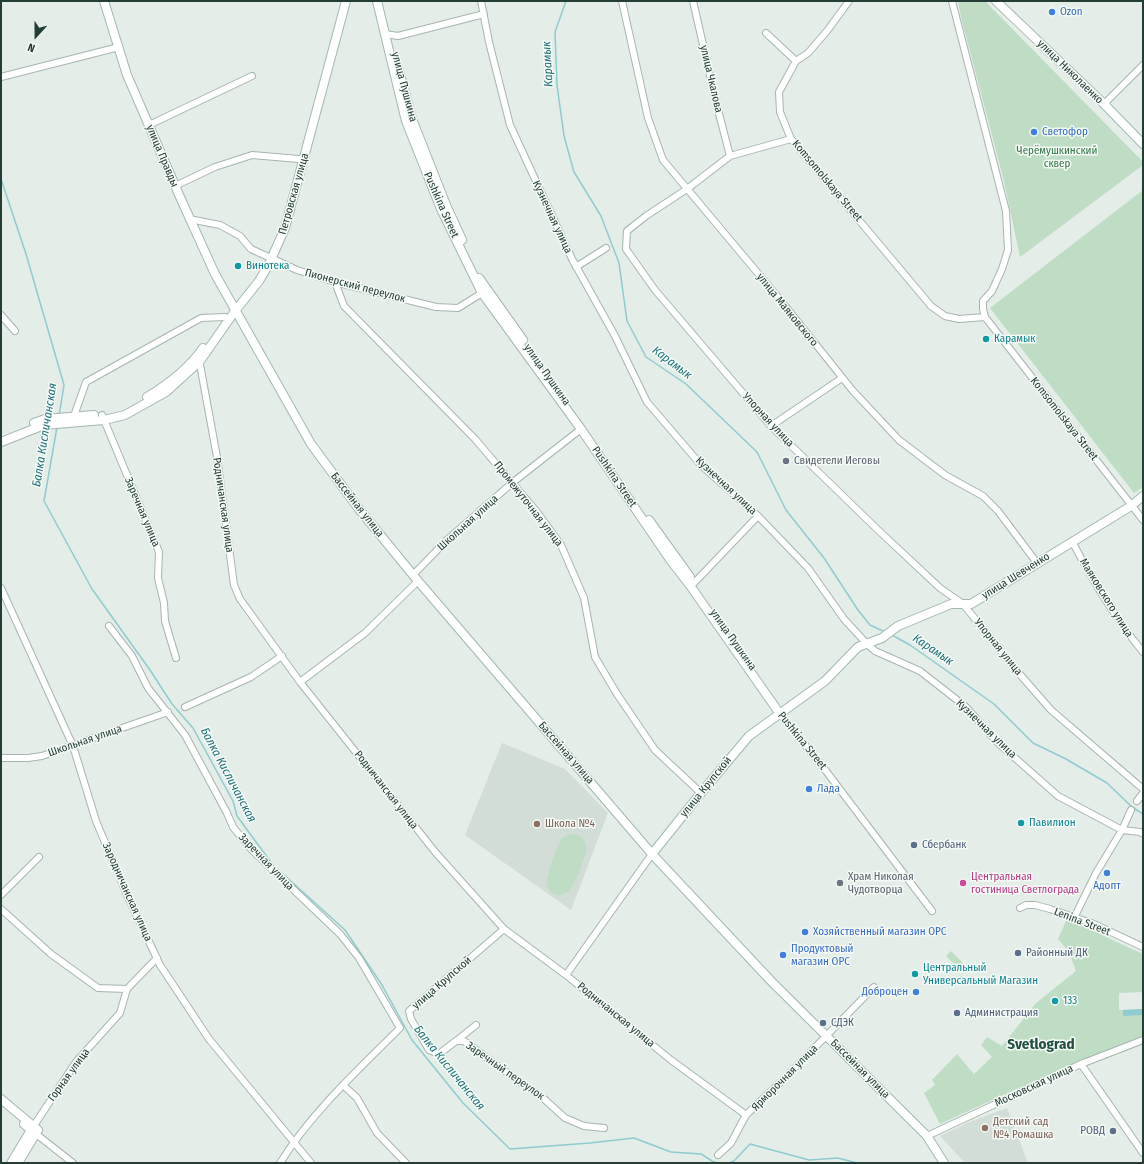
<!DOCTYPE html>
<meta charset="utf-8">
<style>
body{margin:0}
#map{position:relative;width:1144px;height:1164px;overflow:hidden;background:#e4ede8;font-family:"Fira Sans Condensed",sans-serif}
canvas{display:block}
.frame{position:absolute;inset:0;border:2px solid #243e35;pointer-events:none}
.north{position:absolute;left:16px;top:16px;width:40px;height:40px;-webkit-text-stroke:3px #f5faf7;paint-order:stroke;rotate:201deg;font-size:11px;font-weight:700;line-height:16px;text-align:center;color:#243e35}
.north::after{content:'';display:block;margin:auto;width:14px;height:18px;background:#243e35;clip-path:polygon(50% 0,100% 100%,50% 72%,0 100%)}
</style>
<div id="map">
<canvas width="1144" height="1164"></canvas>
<div class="frame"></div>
<div class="north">N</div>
</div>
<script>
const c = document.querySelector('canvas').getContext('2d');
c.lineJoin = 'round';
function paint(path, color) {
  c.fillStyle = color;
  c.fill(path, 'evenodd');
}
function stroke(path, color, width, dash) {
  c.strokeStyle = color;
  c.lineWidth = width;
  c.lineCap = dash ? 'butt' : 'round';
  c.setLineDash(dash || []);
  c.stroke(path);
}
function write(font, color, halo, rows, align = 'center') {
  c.font = font + ' "Fira Sans Condensed",sans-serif';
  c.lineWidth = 3;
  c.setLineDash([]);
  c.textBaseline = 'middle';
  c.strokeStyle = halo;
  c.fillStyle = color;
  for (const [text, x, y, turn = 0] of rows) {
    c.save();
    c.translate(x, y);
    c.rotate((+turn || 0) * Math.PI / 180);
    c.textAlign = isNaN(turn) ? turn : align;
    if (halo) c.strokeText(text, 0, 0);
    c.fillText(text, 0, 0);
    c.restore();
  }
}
paint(new Path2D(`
 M502 743 565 769 608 813 571 910 465 835Z
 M1007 1108 1028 1163H965L940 1136 972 1121Z`), '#d2ddd7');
paint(new Path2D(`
 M958 1H985L1143 162V165L1020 257 1004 181 961 17Z
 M1143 190V487L1134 493 990 308Z
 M571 834C582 834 587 841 586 852 581 864 574 898 557 895 552 894 548 890 547 885 545 878 558 843 562 838 565 836 568 835 571 834Z
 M1067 919 1143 954V992L1119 993V1010L1143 1009V1038L1014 1090 940 1124 924 1093 935 1085 932 1080 957 1054 974 1074 992 1057 981 1045 987 1037 1002 1046 1036 1003 1076 971 1069 952 1058 939Z
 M951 951 965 965 960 970 946 956Z`), '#beddc4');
paint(new Path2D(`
 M1142 1009V1015L1123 1016V1010Z`), '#8fcbcf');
stroke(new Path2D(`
 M566 1 555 32 557 85 564 136 574 172 601 216 619 263 627 321 646 357 686 384 757 452 786 510 824 558 858 610 870 625 885 632
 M1 179 26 254 64 385 59 416
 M57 427 44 501 92 589 150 670 172 704 193 728 233 801 237 816 273 865 345 930 382 985 412 1040 463 1103 510 1149 590 1143 634 1138 671 1152 701 1154 712 1161 718 1163
 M892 635 910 645 994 704 1033 743 1066 759 1107 783 1132 807 1143 814
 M729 1163 734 1161 750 1144 809 1160 838 1158 857 1163`), '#8fcbcf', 1.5);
const street = new Path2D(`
 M481 1 489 42 510 125 572 259 615 336 647 402 701 465 758 516 808 568 844 619 867 644 875 651 920 671 966 707 997 742 1058 796 1122 830 1140 832 1143 834
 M622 1 648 118 663 160 782 302 853 391 899 440 945 475 983 496 998 511 1037 563
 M693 1 717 106 730 156
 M849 1 827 31 808 53 796 61 779 92 780 112 791 139 931 306 945 316 959 319 985 317 1143 520
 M952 1 1006 211 1008 250 1002 269 992 291 983 301V309L985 317
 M766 33 796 61
 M385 34 398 36 484 14
 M1 77 119 47
 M1106 106 1107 101 1143 65
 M149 125 252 76
 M791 139 730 156 687 189 646 216 627 231 626 249 655 290 771 426 878 530 940 588 963 604 1017 671 1051 710 1143 789
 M175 186 215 167 252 155 299 159
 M189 219 220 225 240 236 251 249 297 270 335 282 436 307 458 308 482 293
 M576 267 606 248
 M335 282 344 306 475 439 537 512 561 545 584 598 595 657 617 694 655 750 701 793
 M1 315 15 331
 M199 359 217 457 234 585 240 599 300 682 436 853 504 929 566 975 671 1060 746 1115
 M102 415 159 552 158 578 164 603 165 621 176 658
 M74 416 86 382 201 318 225 317
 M771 426 842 378
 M1072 541C1092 580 1115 618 1143 652
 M413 575 447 540 512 483 581 429
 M689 584 694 583 758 516
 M1 588 73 746 96 821 128 897 160 965 209 1039 311 1163
 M109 626 132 656 148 688 185 735 227 813 233 827 251 849 340 934 359 958 400 1028C358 1070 311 1113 280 1163
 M300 682 365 633 418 581
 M185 707 251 677 282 656
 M780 714 826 771 932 911
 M1 758H28L42 756 168 712
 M1137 801 1143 793
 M1 895 39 857
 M1020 908 1026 905H1035L1050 909 1094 924 1143 947
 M1 909 51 954 98 988 127 989
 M1074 918 1096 873 1122 830 1131 810
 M504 929 409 1011 411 1019 429 1050 439 1054 456 1041H464L517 1080 543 1098 565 1118 584 1126 604 1128
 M566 975 652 854
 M456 1041 476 1025
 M1081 1064 1143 1153
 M343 1085 357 1098 377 1133 406 1163
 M927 1136 1081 1064 1143 1040
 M718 1155 731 1143 746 1115 787 1076 874 987
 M73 1163 31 1130 76 1062 120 1013 127 989 157 958`);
const secondary = new Path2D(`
 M104 1 127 75 180 197 215 274 311 444 359 509 418 581 652 854 771 981 927 1136 944 1163
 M377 1 406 121 441 209 482 293 581 429 671 561 689 584 780 714
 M996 1 1103 103 1143 144
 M398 67 412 119 446 205 462 240
 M479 278 523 340
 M147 397C167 385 190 367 203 348
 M34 423 45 419 94 415
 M1 442 44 425 104 420 125 415 166 392 200 361 235 311 259 281 269 264 285 228 346 1
 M649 520 690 577
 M652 854 701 793 749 736 825 681 858 647 882 638 898 626 951 604H971L1131 506 1143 496
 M1 1099 38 1130 18 1163
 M11 1163 31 1130 24 1124`);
stroke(street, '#a7b5af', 8);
stroke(secondary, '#a3b8af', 10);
stroke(street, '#fff', 6);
stroke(secondary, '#fff', 8);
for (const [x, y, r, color] of [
 [1052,12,4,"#3f7fe0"],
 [1034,132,4,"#3f7fe0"],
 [238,266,4,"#0f9aa8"],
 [986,339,4,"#0f9aa8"],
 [786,461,4,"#6b7280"],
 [809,789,4,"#3f7fe0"],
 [1021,823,4,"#0f9aa8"],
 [537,824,4,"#8d6e63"],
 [914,845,4,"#5c6f8a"],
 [1107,873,4,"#3f7fe0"],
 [840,883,4,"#6b7280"],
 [963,883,4,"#d1479c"],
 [805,932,4,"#3f7fe0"],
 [1018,953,4,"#5c6f8a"],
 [783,955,4,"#3f7fe0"],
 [915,974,4,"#0f9aa8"],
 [916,992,4,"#3f7fe0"],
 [1055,1001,4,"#0f9aa8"],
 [957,1013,4,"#5c6f8a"],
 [823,1023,4,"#5c6f8a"],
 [985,1128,4,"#8d6e63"],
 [1113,1131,4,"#5c6f8a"]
]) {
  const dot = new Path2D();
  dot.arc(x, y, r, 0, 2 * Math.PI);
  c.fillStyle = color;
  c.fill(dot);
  stroke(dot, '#f5faf7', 1.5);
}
write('11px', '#366cbe', '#f5faf7', [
 ["Ozon",1060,12],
 ["Светофор",1042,132],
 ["Лада",817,789],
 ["Адопт",1107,886,"center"],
 ["Хозяйственный магазин ОРС",813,932],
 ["Продуктовый",791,949],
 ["магазин ОРС",791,962],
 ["Доброцен",908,992,"right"]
], 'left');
write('11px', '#243e35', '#f5faf7', [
 ["улица Николаенко",1070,72,44],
 ["улица Чкалова",711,79,77],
 ["улица Пушкина",404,87,75],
 ["улица Правды",162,156,67],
 ["Komsomolskaya Street",827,181,50],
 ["Петровская улица",294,194,-74],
 ["Pushkina Street",441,205,66],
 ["Кузнечная улица",552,217,65],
 ["Пионерский переулок",355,286,15],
 ["улица Маяковского",787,310,51],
 ["улица Пушкина",547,375,55],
 ["Komsomolskaya Street",1064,419,52],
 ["Упорная улица",768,420,47],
 ["Pushkina Street",614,477,56],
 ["Кузнечная улица",726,486,43],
 ["Промежуточная улица",528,504,52],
 ["Родничанская улица",223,505,82],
 ["Бассейная улица",357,505,52],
 ["Заречная улица",142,512,67],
 ["Школьная улица",468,523,-42],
 ["улица Шевченко",1016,576,-32],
 ["Маяковского улица",1106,598,58],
 ["улица Пушкина",733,640,55],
 ["Упорная улица",998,647,51],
 ["Кузнечная улица",986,729,44],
 ["Школьная улица",85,741,-19],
 ["Pushkina Street",802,741,51],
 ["Бассейная улица",566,753,49],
 ["улица Крупской",706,787,-51],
 ["Родничанская улица",386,790,52],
 ["Заречная улица",266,862,46],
 ["Зародничанская улица",127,892,66],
 ["Lenina Street",1082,922,21],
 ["улица Крупской",442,983,-41],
 ["Родничанская улица",616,1015,39],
 ["Бассейная улица",860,1069,45],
 ["Заречный переулок",505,1071,35],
 ["Горная улица",69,1075,-54],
 ["Ярморочная улица",785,1078,-45],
 ["Московская улица",1034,1086,-25]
]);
write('11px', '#307444', '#f5faf7', [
 ["Черёмушкинский",1057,151],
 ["сквер",1057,164]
]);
write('11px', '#0d838f', '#f5faf7', [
 ["Винотека",246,266],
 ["Карамык",994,339],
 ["Павилион",1029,823],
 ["Центральный",923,968],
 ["Универсальный Магазин",923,981],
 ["133",1063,1001]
], 'left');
write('11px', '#5b616d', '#f5faf7', [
 ["Свидетели Иеговы",794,461],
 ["Храм Николая",848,877],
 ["Чудотворца",848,890]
], 'left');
write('11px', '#785e54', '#f5faf7', [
 ["Школа №4",545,824],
 ["Детский сад",993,1122],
 ["№4 Ромашка",993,1135]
], 'left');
write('11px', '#4e5e75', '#f5faf7', [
 ["Сбербанк",922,845],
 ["Районный ДК",1026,953],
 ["Администрация",965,1013],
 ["СДЭК",831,1023],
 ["РОВД",1105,1131,"right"]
], 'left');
write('11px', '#b23c85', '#f5faf7', [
 ["Центральная",971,877],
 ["гостиница Светлограда",971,890]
], 'left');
write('italic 12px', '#207278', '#f5faf7', [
 ["Карамык",548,64,-93],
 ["Карамык",672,363,37],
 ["Балка Кисличанская",45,435,-81],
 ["Карамык",933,650,34],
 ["Балка Кисличанская",228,775,62],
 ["Балка Кисличанская",449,1068,51]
]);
write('bold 15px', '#215040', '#f5faf7', [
 ["Svetlograd",1041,1045]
]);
</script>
